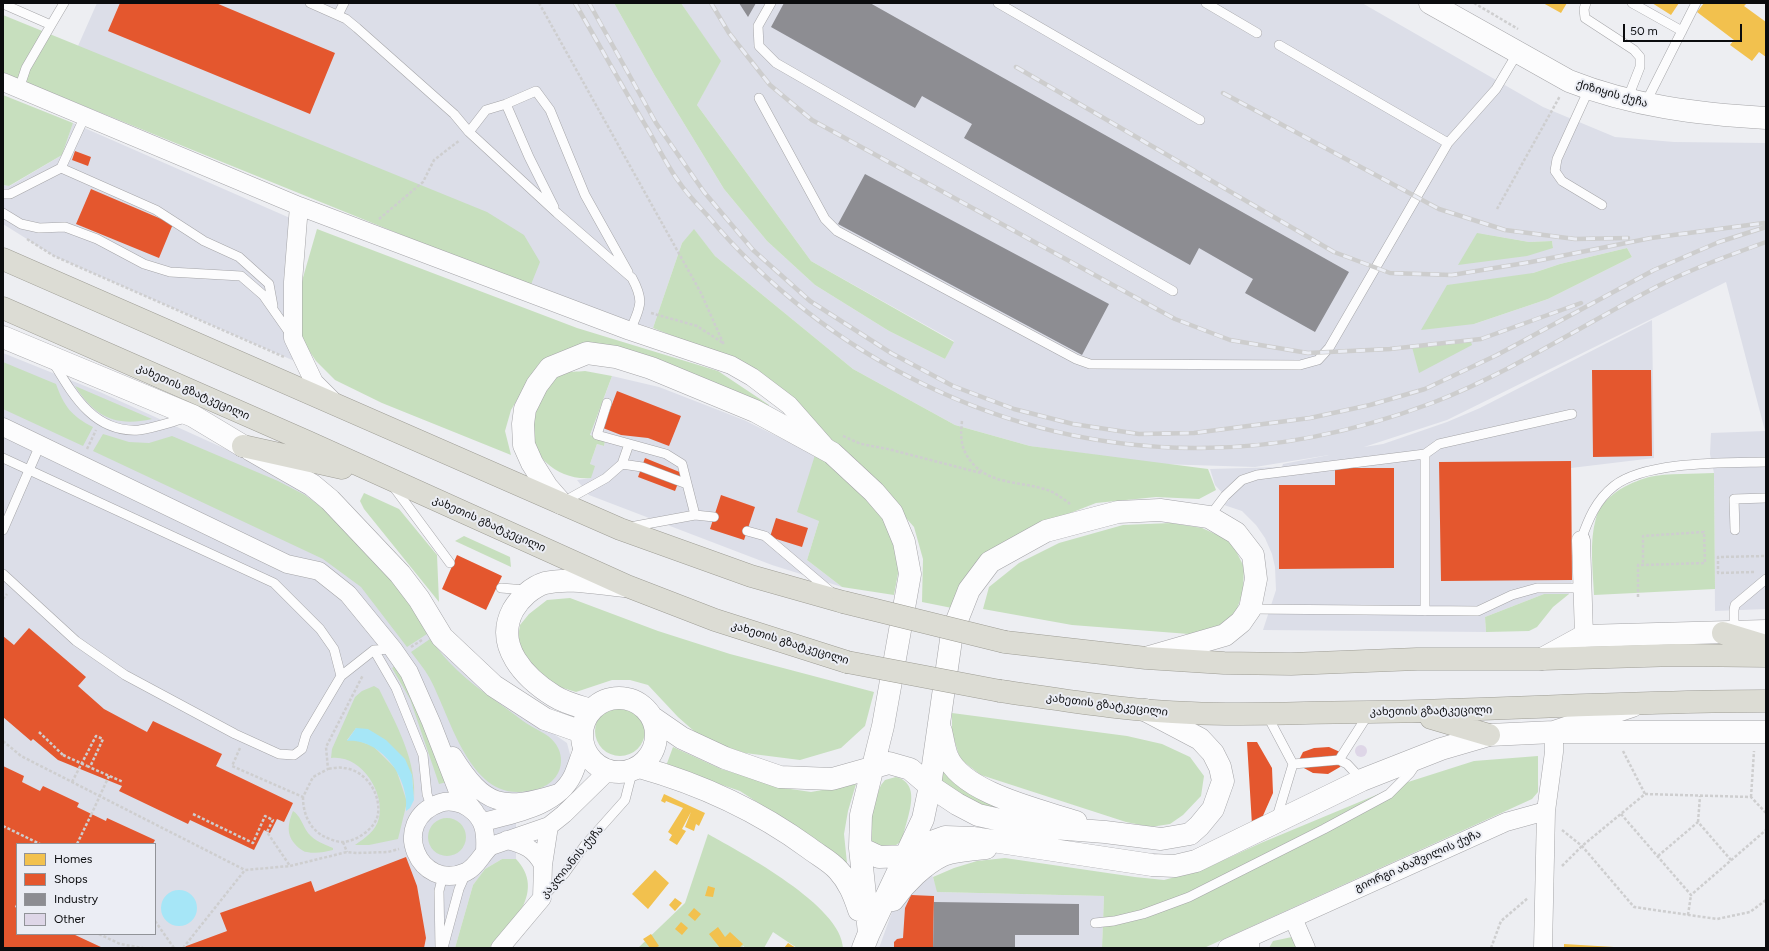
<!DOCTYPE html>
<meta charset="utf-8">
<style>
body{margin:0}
#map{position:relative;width:1769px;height:951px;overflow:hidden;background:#edeef2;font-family:Figtree,sans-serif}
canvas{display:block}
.frame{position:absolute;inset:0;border:4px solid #0b0c0e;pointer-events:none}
.legend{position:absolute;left:16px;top:843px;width:140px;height:92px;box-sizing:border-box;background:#ebedf4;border:1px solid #919398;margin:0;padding:5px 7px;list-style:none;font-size:12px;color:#0b0c0e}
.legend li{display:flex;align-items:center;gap:8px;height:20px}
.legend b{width:20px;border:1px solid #919398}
.scale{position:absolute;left:1623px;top:24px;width:119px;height:18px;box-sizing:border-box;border:2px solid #0b0c0e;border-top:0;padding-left:5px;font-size:12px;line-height:14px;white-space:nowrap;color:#0b0c0e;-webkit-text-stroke:3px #ebedf4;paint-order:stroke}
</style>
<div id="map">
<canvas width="1769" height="951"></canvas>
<div class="frame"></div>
<ul class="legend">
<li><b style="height:11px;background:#f2c14e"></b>Homes</li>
<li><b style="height:11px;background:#e4572e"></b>Shops</li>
<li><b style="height:11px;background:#8d8d92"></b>Industry</li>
<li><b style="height:11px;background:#ded6e7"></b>Other</li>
</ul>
<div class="scale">50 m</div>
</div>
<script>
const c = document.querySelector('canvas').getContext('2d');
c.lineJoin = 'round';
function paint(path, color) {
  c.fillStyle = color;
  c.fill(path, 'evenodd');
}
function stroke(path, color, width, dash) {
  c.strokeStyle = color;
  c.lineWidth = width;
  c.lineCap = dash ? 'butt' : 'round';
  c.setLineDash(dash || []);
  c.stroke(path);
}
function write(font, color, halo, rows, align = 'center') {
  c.font = font + ' Figtree,"Noto Sans Georgian",sans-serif';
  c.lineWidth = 4;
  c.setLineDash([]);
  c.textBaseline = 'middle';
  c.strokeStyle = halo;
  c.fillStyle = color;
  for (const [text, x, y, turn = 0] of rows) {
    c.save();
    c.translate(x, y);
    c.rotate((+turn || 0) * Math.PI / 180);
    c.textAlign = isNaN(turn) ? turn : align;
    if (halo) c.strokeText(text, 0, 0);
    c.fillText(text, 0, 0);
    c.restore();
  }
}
paint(new Path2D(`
 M97 3H614L655 76 724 189 767 241 815 285 889 331 945 359 954 341 811 261 697 105 720 61 681 3H1362L1543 107 1615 137 1674 142 1766 143V609L1715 611 1714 473 1710 454 1711 433 1765 431 1726 282 1447 420 1364 447 1383 444 1447 422 1480 408 1652 320 1654 458 1571 468 1572 580 1569 594H1544L1485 617 1486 632 1263 630 1276 590 1275 567 1272 554 1265 538 1256 525 1242 511 1224 505 1229 500 1215 485 1210 469 1282 467 1283 464 1329 455 1255 467 1159 464 1030 446 955 425 853 369 715 256 694 230 682 243 653 328 611 317 530 287 78 46ZM1477 233 1529 242 1552 241 1553 247ZM1627 248 1632 257 1548 299 1474 324 1533 273 1560 264Z
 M73 123 290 218 299 363 54 256 3 224V185L10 186 62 155Z
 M3 353 100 392 283 475 334 510 481 684 567 743 572 762 562 781 539 795 516 799V859H502L485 869 473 885 455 948H3ZM17 844H155V934H17Z
 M612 376 659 387 744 420 815 455 819 521 807 560 842 587 772 565 589 495 577 480 591 478 590 464 597 444 604 446 605 441 590 436Z
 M931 872 938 892 1104 896 1102 948H879L892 912 905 893Z`), '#dcdee8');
paint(new Path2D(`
 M614 3H681L721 61 697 105 811 261 954 342 945 359 889 331 815 285 767 241 724 189 655 76Z
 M3 15 487 212 524 235 540 262 530 287 3 73Z
 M3 95 73 123 62 155 9 186 3 185Z
 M317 229 577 328 718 371 769 405 766 409 591 346 557 353 538 365 511 410 505 431 511 455 382 403 335 380 316 361 300 337 302 281Z
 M694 229 715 256 853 369 955 425 1030 446 1208 469 1216 490 1199 499 1156 497 1096 503 1037 526 952 608 922 602 923 559 914 527 876 484 736 361 653 328 682 243Z
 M1477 233 1529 242 1552 241 1553 248 1527 256 1458 265Z
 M1627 248 1632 257 1548 299 1474 324 1421 330 1447 285 1533 273 1560 264Z
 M1470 339 1472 345 1419 373 1412 347Z
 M3 362 56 384C64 406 71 416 93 427L83 446 3 409Z
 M585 371 612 376 590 435 605 441 604 446 597 444 590 464 595 466 591 478C559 481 528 456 530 422 530 414 538 404 542 397 546 388 551 378 561 374 568 371 578 372 585 371Z
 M75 386 152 419C115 427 95 417 75 386Z
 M103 434 129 442 149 443 172 436 278 481 305 495 335 517 383 569 412 607 427 634 407 647 361 587 323 559 93 451Z
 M815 455 831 464 887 516 895 540 899 568 894 595 842 587 807 560 819 521 797 512Z
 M1714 473 1715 589 1594 595C1593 570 1589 542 1596 518 1602 496 1628 483 1649 477 1667 473 1695 474 1714 473Z
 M364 493 399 509 437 555 439 602 364 509 360 501Z
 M1171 523 1202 528 1231 541 1244 567 1243 592 1233 620 1215 636 1072 625 983 609 989 587 1019 563 1059 543 1123 525Z
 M464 536 510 557 511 567 455 541Z
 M1544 594H1569L1553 607 1537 627 1529 631 1486 632 1485 617Z
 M570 598 658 631 730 654 874 692 865 726 841 748 800 760 745 753 703 739 678 717 648 685 630 680H612L576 692 553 685 541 675 520 649 518 637 520 625 529 614 547 600Z
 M430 639C436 646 442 655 449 662 470 685 499 702 523 721 532 728 548 733 555 743 564 755 563 771 552 781 546 787 536 790 528 791 469 803 450 714 429 677 424 668 417 660 411 652Z
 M395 666 414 697 447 782 439 784 410 699 392 668Z
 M374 686 379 689 382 695C398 728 417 762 414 800L412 775 356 728 347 740H356L373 746 396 769 407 802 398 839 369 845H355C365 838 376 831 379 818 385 791 360 754 331 758L332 749 355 697 362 691Z
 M595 731a25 25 0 1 1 50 0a25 25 0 1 1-50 0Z
 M952 713 1127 736 1162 744 1190 757 1204 776 1201 796 1183 815 1170 824 1151 827 1126 822 981 775 960 759 952 732Z
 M673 747 721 769 784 788 811 792 856 784 848 811 844 834 847 863 843 867 792 825 740 791 666 766Z
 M1538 756V792L1532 799 1204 948H1102L1104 896 937 892 933 877 954 868 977 861 1005 858 1135 877 1164 880 1202 870 1261 843 1405 783 1474 761Z
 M942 771 958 785 1007 807 986 813 939 789Z
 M896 777C923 784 907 817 903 837L900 842 891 849 874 845C865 832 875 799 881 785L885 780Z
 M293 811C300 815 303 826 308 833 315 841 323 844 333 848V850C324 852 316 854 307 852 304 852 302 850 299 848 286 837 287 826 293 811Z
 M428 837a19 19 0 1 1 38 0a19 19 0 1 1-38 0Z
 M708 834C742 853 842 906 843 948H797L773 932 764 948H746L743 946 742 948H638L685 903Z
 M502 859H516C546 891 513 924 489 948H455L473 885 485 869Z
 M1292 937 1297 948H1269L1273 941Z`), '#c7dfbe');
paint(new Path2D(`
 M356 728 368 729 386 740 405 759 412 775 414 800 410 808 406 811C410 779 381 738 347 741Z
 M161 908a18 18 0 1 1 36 0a18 18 0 1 1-36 0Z`), '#a6e6f7');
paint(new Path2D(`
 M1543 3H1567L1561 13Z
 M1652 3H1679L1671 15Z
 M1704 3H1747L1744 6 1766 22V57L1759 52 1752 61 1730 45 1734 40 1697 12Z
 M664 794 705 813 699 826 696 824 694 831 685 827 691 812 682 829 686 831 677 845 669 840 672 835 668 832 683 808 666 801 665 803 661 801Z
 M655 870 669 883 648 909 632 894Z
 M708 886 715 888 713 897 705 896Z
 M675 898 682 903 675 911 669 905Z
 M694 908 701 914 695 921 688 915Z
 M681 922 688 928 682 935 675 929Z
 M718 927 725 937 730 932 743 944 739 948H720L709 934Z
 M651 934 659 946 655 948H650L643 939Z
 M788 943 796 948H784Z
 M1564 944 1614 947V948H1564Z`), '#f2c14e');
paint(new Path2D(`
 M120 3H216L335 53 310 114 108 31Z
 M75 151 91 157 88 166 72 160Z
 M91 189 173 224 159 258 76 224Z
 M1592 370H1651L1652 456 1593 457Z
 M617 391 681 416 669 446 648 438 621 435 603 428Z
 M645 458 682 473 675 491 638 477Z
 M1571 461 1572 580 1441 581 1439 462Z
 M1335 468H1394V568L1279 569V485H1335Z
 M721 495 755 507 744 540 710 529Z
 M776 518 808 528 802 547 770 537Z
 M457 555 502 576 486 610 442 589Z
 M29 628 86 677 78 686 104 709 147 732 153 721 222 754 216 766 293 803 284 822 277 819 270 833 264 830 254 850 190 820 188 824 119 791 122 786 58 760 33 739 31 741 3 717V636L14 645Z
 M1247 742H1257L1272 768 1273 793 1262 818 1252 825Z
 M1329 747 1340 752 1344 760 1340 767 1328 774 1313 773 1302 767 1299 760 1303 752 1314 748Z
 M3 766 24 776 22 782 40 791 43 786 79 803 77 807 106 821 107 818 155 840 153 844H17V902L15 907 17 908V934H73L103 948H3Z
 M406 857 417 886 426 938 424 948H181L227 931 220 913 311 881 315 892Z
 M911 895 934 896 933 948H894V942L897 939 903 938 905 908Z`), '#e4572e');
paint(new Path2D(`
 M739 3H756L748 17Z
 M784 3H870L1349 272 1315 332 1245 293 1253 279 1199 248 1190 265 964 138 972 124 922 96 915 108 771 27Z
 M865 174 1109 304 1082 355 838 224Z
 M934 902 1079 904V935H1015V947L933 948Z`), '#8d8d92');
paint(new Path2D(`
 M1355 751a6 6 0 1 1 12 0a6 6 0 1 1-12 0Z`), '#ded6e7');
const service = new Path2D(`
 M310 3 346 19 357 28 454 114 469 132 557 213 632 278C645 302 640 307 630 331
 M771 3 758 26 759 46 776 63 1173 291
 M998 3 1200 120
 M1206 3 1257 33
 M1586 3 1584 9 1585 18 1634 50 1640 57V67L1627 100
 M1632 3 1682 31
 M3 4 51 25 64 3
 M338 15 344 3
 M19 89 26 68 51 25
 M1589 89 1557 159 1555 171 1562 181 1602 205
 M759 98 825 219 837 231 1076 359 1090 364 1300 365 1318 360 1329 348 1448 143 1279 45
 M506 104 536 91 550 110 585 195 628 272
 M1645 104 1696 3
 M469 132 486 110 506 104 529 157 554 207
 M1448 143 1496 89 1518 52
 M61 168 85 116
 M3 194H10L61 168 156 210 204 241 239 257 269 284 273 306
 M3 213 21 224 39 228 65 227 97 239 144 264 170 272 241 276 263 295 291 335
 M53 362C73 395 94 433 139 430 154 428 171 422 186 418
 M607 403 597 435 666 454 682 464 695 515
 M3 458 274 583 320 629 334 649 341 676
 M622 464 629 444
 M393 486 450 563
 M563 502 606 478 622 464 642 467 687 484
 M1209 517 1225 496 1242 480 1257 475 1425 454
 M630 527 695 515 714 517
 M3 530 40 445
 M1735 530 1734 499 1766 498
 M747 531 765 536 831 592
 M1581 540C1588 520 1596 500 1614 486 1646 461 1725 463 1766 462
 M3 574 76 641 125 675 235 734 279 754 294 755 302 749 306 735 341 676 374 650 393 649
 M501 588 526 590
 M1250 609 1478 611 1512 595 1537 588H1583
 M1425 611V454L1439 444 1572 414
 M1734 632V610L1735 605 1766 579
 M374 650 396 688 423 755 427 794 431 806
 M1267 715 1293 764 1339 760 1369 713
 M1339 760 1347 764 1361 779
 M1276 820 1293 764
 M543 897 565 873 585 845 625 800 633 769
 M1095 923 1114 921 1143 914 1189 897 1324 829 1389 794 1410 773 1416 764
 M1254 936 1255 948
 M440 948 439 891 443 875
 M443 948 459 889 467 871`);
const minor = new Path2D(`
 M3 82 299 206 630 331 731 365 752 377 789 405 826 447
 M299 206 293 282V338L314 382 333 401
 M3 427 287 564 319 571 348 594 393 649 409 672 431 722 457 789 475 812
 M1581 540 1584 636
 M453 756C485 807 502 810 558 793
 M483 822C513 814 558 807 573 775 577 766 580 755 584 746
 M507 840C524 844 535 849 543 865
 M485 851C486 833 485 819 469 808 461 802 449 800 440 803 388 821 419 893 466 872 478 866 481 854 491 846L549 826 564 814 609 770
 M1293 918 1306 948
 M500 948 542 898 543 865 549 826
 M1227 948 1506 822 1546 811
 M1543 948 1546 811 1554 752V732`);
const tertiary = new Path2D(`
 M1430 3 1569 81C1632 106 1698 114 1766 118
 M3 337 193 416 243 446
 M1542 659 1584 636 1766 631
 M1557 732H1766`);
const secondary = new Path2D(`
 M251 450 312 485 330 500 400 574 419 599 442 637 494 686 545 719 582 732
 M561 503 547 487 532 463 524 445 523 424 525 409 537 385 550 368 587 353 616 357 651 368 755 411 832 453 874 492 892 513 904 542 910 574 883 726 861 815 860 848 869 933
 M582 735a37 37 0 1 1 74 0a37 37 0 1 1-74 0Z
 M591 710C578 706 565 703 554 696 525 678 494 646 513 610 520 598 532 587 545 583 570 577 599 584 624 586
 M653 718 682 738 725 758 780 777 832 779 889 763 910 769 930 786 957 804 978 815 1027 826 1105 832 1161 839 1190 834 1199 826 1213 809 1223 781 1220 767 1213 753 1200 739 1145 710
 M941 731C943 739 944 748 947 756 962 793 1040 810 1076 822
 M639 767C700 784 757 810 809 848 818 855 830 861 838 870 849 882 854 895 859 910
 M860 848 879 857 906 856 923 845 945 837 973 838 1152 865 1175 866 1196 861 1362 780 1441 749 1489 735 1554 732 1632 706
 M893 900C905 883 924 864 943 855 953 851 975 849 986 848
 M863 948 869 933 923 819 930 786 952 633 969 590 990 562 1046 531 1118 512 1160 510 1209 517 1236 533 1253 555 1256 579 1250 609 1241 622 1225 635 1149 657`);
const trunk = new Path2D(`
 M3 259 620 529 751 576 843 602
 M3 308 308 442 627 586 715 620 847 662
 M243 446 342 468
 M1723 633 1766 646
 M1005 642 1146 658 1224 663 1291 664 1417 659H1542L1677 655 1766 656
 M1000 691C1063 700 1127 711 1191 713 1251 716 1310 712 1369 712 1501 710 1634 701 1766 701
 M1431 718 1489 735`);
stroke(service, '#a5a5a8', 10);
stroke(minor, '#a5a5a8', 19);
stroke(tertiary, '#a5a5a8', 23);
stroke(secondary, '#a5a5a8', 23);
stroke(trunk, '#9e9d95', 23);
stroke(new Path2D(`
 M539 3 701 293 724 345
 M1474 3 1518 29
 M1497 209 1560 96
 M379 219 423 182 434 160 460 140
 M27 239 54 256 284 357
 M651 313 697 326 723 343
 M962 421C960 439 961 450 973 464 993 486 1025 481 1050 491 1057 494 1063 499 1069 503L1070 506
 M843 436 861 444 888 449 981 473
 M87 449 96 430
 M1754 572 1718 573V557L1766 556
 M1638 597V565H1643L1705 563 1704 532 1643 536V565
 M3 599 7 594
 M411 647 422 640
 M39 732 63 755
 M3 741 21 756 245 870
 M240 748 232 766 303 797 313 777 328 769 326 747 363 675
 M1623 751 1645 794
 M87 766 123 782
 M72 782 96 736 103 739 90 767
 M303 797C303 813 309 829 325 837 330 839 336 842 342 842 356 842 376 828 378 814 381 793 365 770 344 768 339 767 333 768 328 769
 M1751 797 1754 751
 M193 814 253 843 265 816 273 820 267 832 290 866
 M1621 814 1691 895 1766 830
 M1698 822 1700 796
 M3 826 40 844
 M1562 830 1582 846 1634 907 1717 919 1750 912 1766 900
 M343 842 347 852
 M77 844 91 815
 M1658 856 1698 822 1731 860
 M1562 866 1582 846 1645 794 1751 797 1766 813
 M1688 915 1691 895
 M155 921 174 948
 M99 934 120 944 143 948
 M183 948 245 870 290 866 347 852 357 853 388 852 399 849
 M1491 948 1501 921 1528 898`), '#cececf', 2.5, [3, 2]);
stroke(service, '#fcfcfd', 9);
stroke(minor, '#fcfcfd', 18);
stroke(tertiary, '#fcfcfd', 22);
stroke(secondary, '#fcfcfd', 22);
stroke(trunk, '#dcdcd4', 22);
const rail = new Path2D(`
 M575 3C600 46 624 90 650 133 659 149 668 167 679 182 687 194 697 204 707 215 827 358 1005 447 1194 448 1274 449 1357 431 1432 403 1512 372 1584 324 1660 285 1694 268 1730 255 1766 242
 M589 3 656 123 704 192 753 250 810 301 891 353 953 386 1014 409 1073 424 1139 434 1194 433 1310 418 1370 405 1425 389 1497 355 1654 270 1719 242 1766 227
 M711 3 729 33 770 85 812 120 1175 319 1230 340 1308 353 1390 349 1481 339 1581 303
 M1016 67 1334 252 1390 273 1452 275 1531 262 1651 238 1764 223
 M1223 93 1439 209 1505 230 1575 239 1628 238`);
stroke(rail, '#cdcdcd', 4.5);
stroke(rail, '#ebedf4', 3, [9]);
const trunkBridge = new Path2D(`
 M843 602 1005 642
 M847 662 1000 691`);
stroke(trunkBridge, '#9e9d95', 23, []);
stroke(new Path2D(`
 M63 755 87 766
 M91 815 109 776`), '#cececf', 2.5, [3, 2]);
stroke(trunkBridge, '#dcdcd4', 22);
write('11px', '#0b0c0e', '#ebedf4', [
 ["ქიზიყის ქუჩა",1612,94,16],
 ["კახეთის გზატკეცილი",193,392,24],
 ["კახეთის გზატკეცილი",489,524,24],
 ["კახეთის გზატკეცილი",790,643,17],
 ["კახეთის გზატკეცილი",1107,705,7],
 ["კახეთის გზატკეცილი",1431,711,-1],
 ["გიორგი აბაშვილის ქუჩა",1418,861,-24],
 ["კაკლიანის ქუჩა",572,862,-50]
]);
</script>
